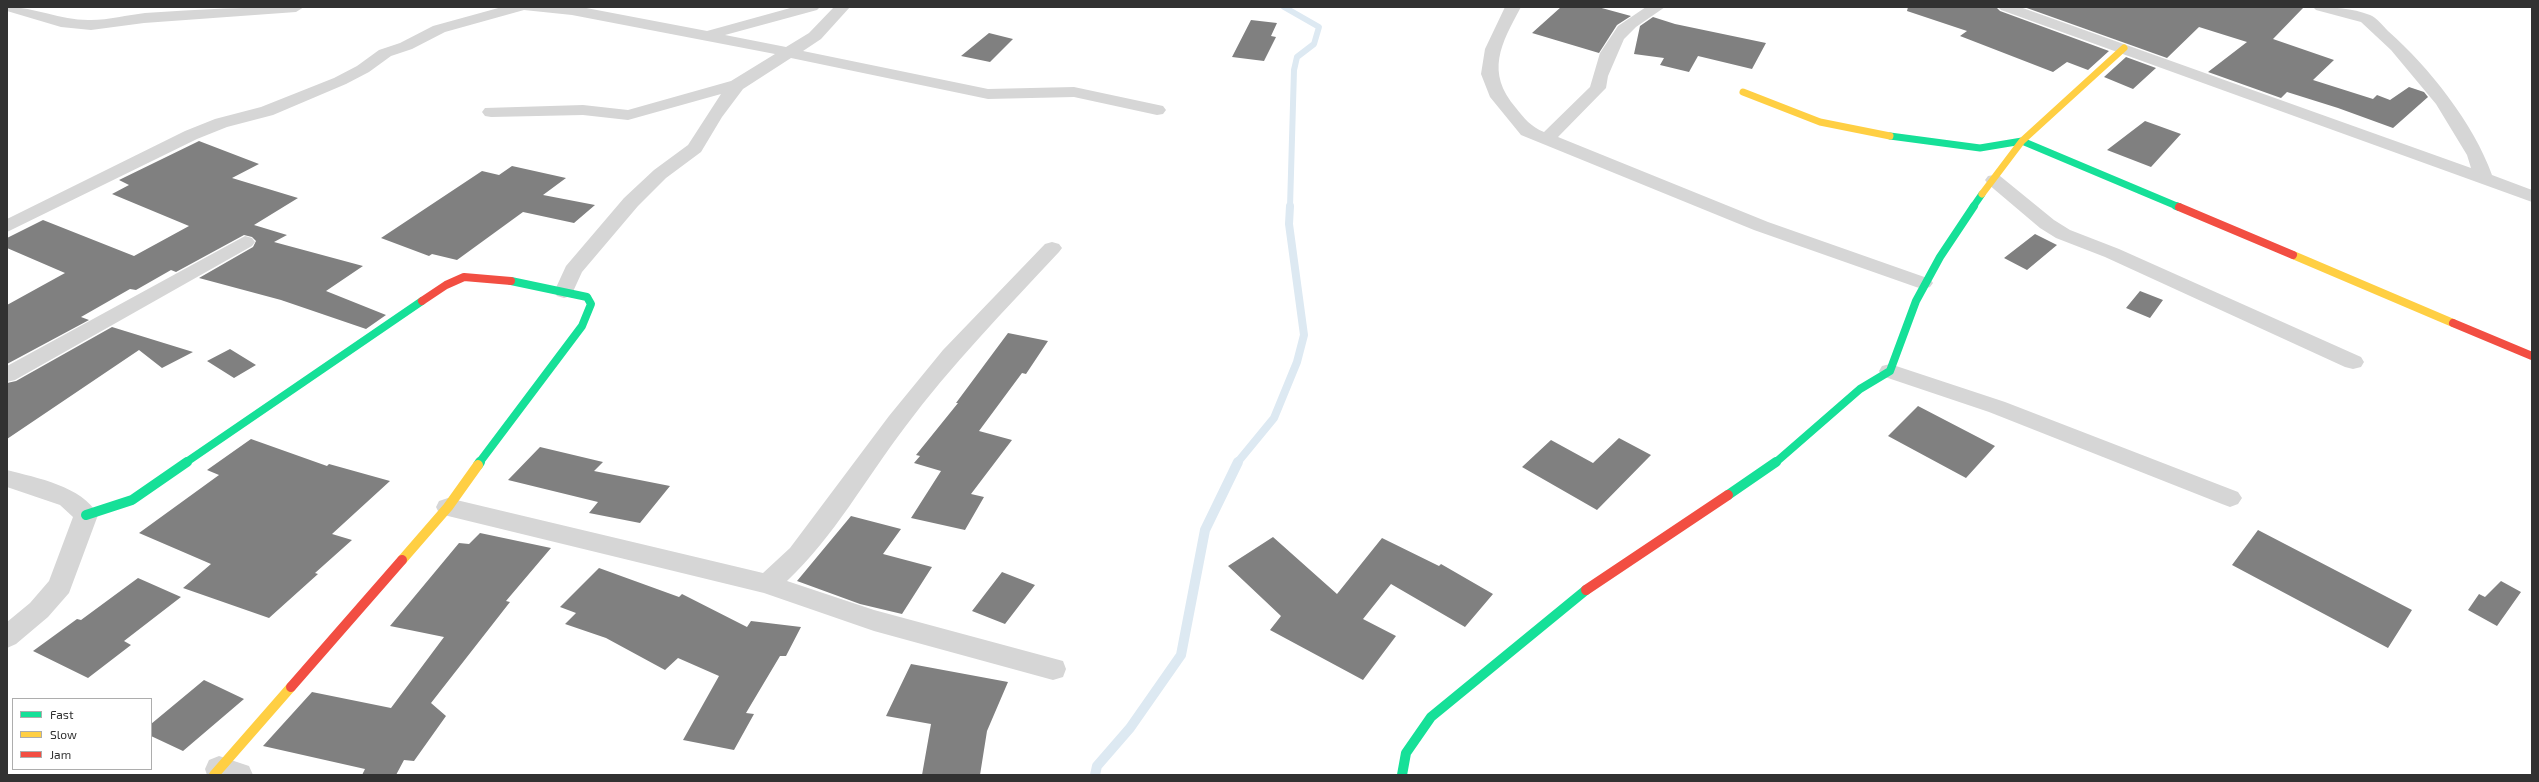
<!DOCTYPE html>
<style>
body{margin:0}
#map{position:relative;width:2539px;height:782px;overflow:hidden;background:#fff;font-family:"Exo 2",sans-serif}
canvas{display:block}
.frame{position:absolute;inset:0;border:8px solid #323232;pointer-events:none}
.legend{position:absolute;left:12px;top:698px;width:140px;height:72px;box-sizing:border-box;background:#fff;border:1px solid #adadad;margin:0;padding:5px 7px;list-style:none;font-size:12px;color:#323232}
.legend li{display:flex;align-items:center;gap:8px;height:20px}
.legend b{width:20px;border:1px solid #adadad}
</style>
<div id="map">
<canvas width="2539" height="782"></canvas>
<div class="frame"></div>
<ul class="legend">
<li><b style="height:5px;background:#16e098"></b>Fast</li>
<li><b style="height:5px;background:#ffcf43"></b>Slow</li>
<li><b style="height:5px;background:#f24e42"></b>Jam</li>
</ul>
</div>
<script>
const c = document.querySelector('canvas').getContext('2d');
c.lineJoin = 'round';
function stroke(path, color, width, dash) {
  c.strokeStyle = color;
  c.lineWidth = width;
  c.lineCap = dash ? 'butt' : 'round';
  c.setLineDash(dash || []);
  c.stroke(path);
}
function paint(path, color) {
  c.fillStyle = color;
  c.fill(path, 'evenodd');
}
stroke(new Path2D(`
 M1284 7 1319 27 1314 44 1297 57 1294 70 1290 207`), '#dde9f2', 6);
stroke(new Path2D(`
 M1237 463 1274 418 1297 362 1304 335 1289 224 1290 206`), '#dde9f2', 8);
stroke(new Path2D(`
 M1095 775 1097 766 1130 728 1181 655 1205 530 1238 462`), '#dde9f2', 10);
paint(new Path2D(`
 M1561 7H1598L1631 16 1617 25 1599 53 1532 33Z
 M1908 7H1996L2000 11 2109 51 2088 70 2067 62 2053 72 1960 36 1967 31 1907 11Z
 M2024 7H2304L2273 39 2334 60 2313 80 2373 99 2377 95 2390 100 2409 87 2424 92 2428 97 2393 128 2338 108 2287 92 2281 98 2208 72 2247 42 2199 27 2167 58Z
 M1653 17 1675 24 1766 43 1752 69 1698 56 1689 72 1660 65 1664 58 1634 54 1640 26Z
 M1251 20 1277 23 1271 36 1276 37 1264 61 1232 57Z
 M989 33 1013 39 990 62 961 56Z
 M2126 57 2156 68 2133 89 2104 77Z
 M2145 121 2181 134 2151 167 2107 150Z
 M199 141 259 164 232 178 298 198 254 225 287 235 274 242 363 266 326 291 386 315 366 329 281 300 199 278 253 247 256 241 252 237 244 235 176 272 171 270 136 290 130 289 81 317 89 320 7 364V305L65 273 7 248V238L43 220 134 256 189 226 112 194 129 185 119 180Z
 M512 166 566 178 543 195 595 205 574 223 523 212 457 260 432 254 429 256 381 238 482 171 499 175Z
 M2035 234 2057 245 2027 270 2004 258Z
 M2140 291 2163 300 2150 318 2126 308Z
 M112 327 193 352 162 368 139 350 7 439V383L16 381Z
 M1008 333 1048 341 1026 374 1022 373 979 431 1012 440 971 494 984 497 965 530 911 518 941 471 914 463 920 456 916 455 958 403H956Z
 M230 349 256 365 234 378 207 361Z
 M1918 406 1995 446 1966 478 1888 436Z
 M1619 438 1651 455 1597 510 1522 467 1551 440 1593 463Z
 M251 439 327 466 329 464 390 481 332 534 352 540 315 573 318 574 269 618 183 588 211 564 139 533 219 475 207 470Z
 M540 447 603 462 594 471 670 486 640 523 589 513 598 502 508 480Z
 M851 516 901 529 883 554 932 567 902 614 860 604 797 581Z
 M2258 530 2412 610 2388 648 2232 565Z
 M480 533 551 548 506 601 510 602 431 703 446 716 414 761 404 760 396 775H362L365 769 263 746 312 692 391 708 444 637 390 626 459 543 469 544Z
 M1273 537 1337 594 1382 538 1439 566 1441 564 1493 594 1465 627 1391 584 1363 619 1396 636 1363 680 1270 630 1281 616 1228 566Z
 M599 568 679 597 682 594 747 627 751 621 801 627 786 656H780L746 713 754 714 734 750 683 740 719 676 678 658 665 670 606 638 565 624 576 613 560 607Z
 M1002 572 1035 585 1005 624 972 611Z
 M138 578 181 597 124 641 131 645 88 678 33 651 77 619 81 620Z
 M2501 581 2521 592 2497 626 2468 610 2479 594 2485 597Z
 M911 664 1008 682 987 731 980 775H922L931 724 886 716Z
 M204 680 244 699 183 751 151 736V724Z`), '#808080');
paint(new Path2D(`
 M7 7C36 7 62 21 91 20 109 20 127 15 145 13 198 9 251 7 304 7L296 12 144 23 91 30 61 27 7 11Z
 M502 7H581L707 31 794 7H820L817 10 725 35 786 47 809 33 834 7H850L821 39 803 51 988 89 1074 87 1163 106 1166 110 1163 114 1157 115 1074 97 988 99 791 58 743 89 722 117 701 152 666 178 638 206 582 272 571 296 564 298 557 296 554 292 566 266 624 198 654 170 688 145 721 94 628 120 583 115 491 117 485 116 482 112 485 108 583 105 628 110 731 81 775 54 572 15 524 10 445 32 412 49 391 56 369 72 346 84 273 115 227 127 197 139 7 232V219L185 131 215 119 261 107 334 78 357 66 379 50 400 43 433 26Z
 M1505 7H1521C1501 44 1485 72 1516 108 1524 118 1531 127 1544 132L1590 87 1600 53 1618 26 1646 7H1665L1636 27 1624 39 1608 76 1606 88 1558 137 1768 222 1930 279 1933 283 1930 287 1923 289 1916 287 1754 230 1521 135 1490 97 1481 74 1485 49Z
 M1998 7H2020L2471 168 2467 155 2436 104 2391 50 2361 22 2316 10 2313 7C2333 7 2352 8 2370 15 2377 18 2383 26 2388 31 2429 67 2474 124 2492 175L2532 190V202L2001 10Z
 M1994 175 2000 176 2054 220 2070 230 2119 249 2361 357 2364 362 2361 367 2353 369 2345 367 2105 257 2056 238 2040 228 1988 184 1985 180 1988 176Z
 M245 236 252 238 255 242 252 246 15 380 7 382V366Z
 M1052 242 1059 244 1062 248 1059 252C1006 309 951 365 905 427 866 478 834 537 787 581L874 610 1063 661 1066 669 1063 677 1053 680 874 631 764 593 448 516 439 513 436 507 439 501 448 498 763 573 790 548 889 416 943 350 1045 244Z
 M1890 364 2005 402 2238 492 2242 498 2238 504 2230 507 2222 504 1989 412 1882 376 1879 371 1882 366Z
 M7 470C37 478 82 486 98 515L69 593 48 617 16 644 7 648V622L30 603 49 581 73 517 60 505 7 487Z
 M219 756 249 766 253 775H207L205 769 209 760Z`), '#d6d6d6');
stroke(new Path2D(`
 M1890 136 1980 148 2022 141 2179 207
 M1973 207 1982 194`), '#16e098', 7);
stroke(new Path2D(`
 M2176 206 2179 207
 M185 463 422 301
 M479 463 582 326 591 304 587 297 511 281
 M1775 463 1860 389 1890 371 1916 301 1940 257 1974 206`), '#16e098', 8);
stroke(new Path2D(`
 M478 465 480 462
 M1728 495 1776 462
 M86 515 132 500 187 462
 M1402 775 1406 753 1431 717 1586 590`), '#16e098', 10);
stroke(new Path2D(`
 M1743 92 1820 122 1890 136
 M1982 194 2022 141 2124 48`), '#ffcf43', 7);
stroke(new Path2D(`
 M2293 255 2453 323`), '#ffcf43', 8);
stroke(new Path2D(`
 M402 560 448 507 478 465
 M214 775 291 687`), '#ffcf43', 10);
stroke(new Path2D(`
 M2179 207 2293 255
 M422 301 446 285 464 277 511 281
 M2453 323 2532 356`), '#f24e42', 8);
stroke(new Path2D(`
 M1586 590 1728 495
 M291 687 402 560`), '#f24e42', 10);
</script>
